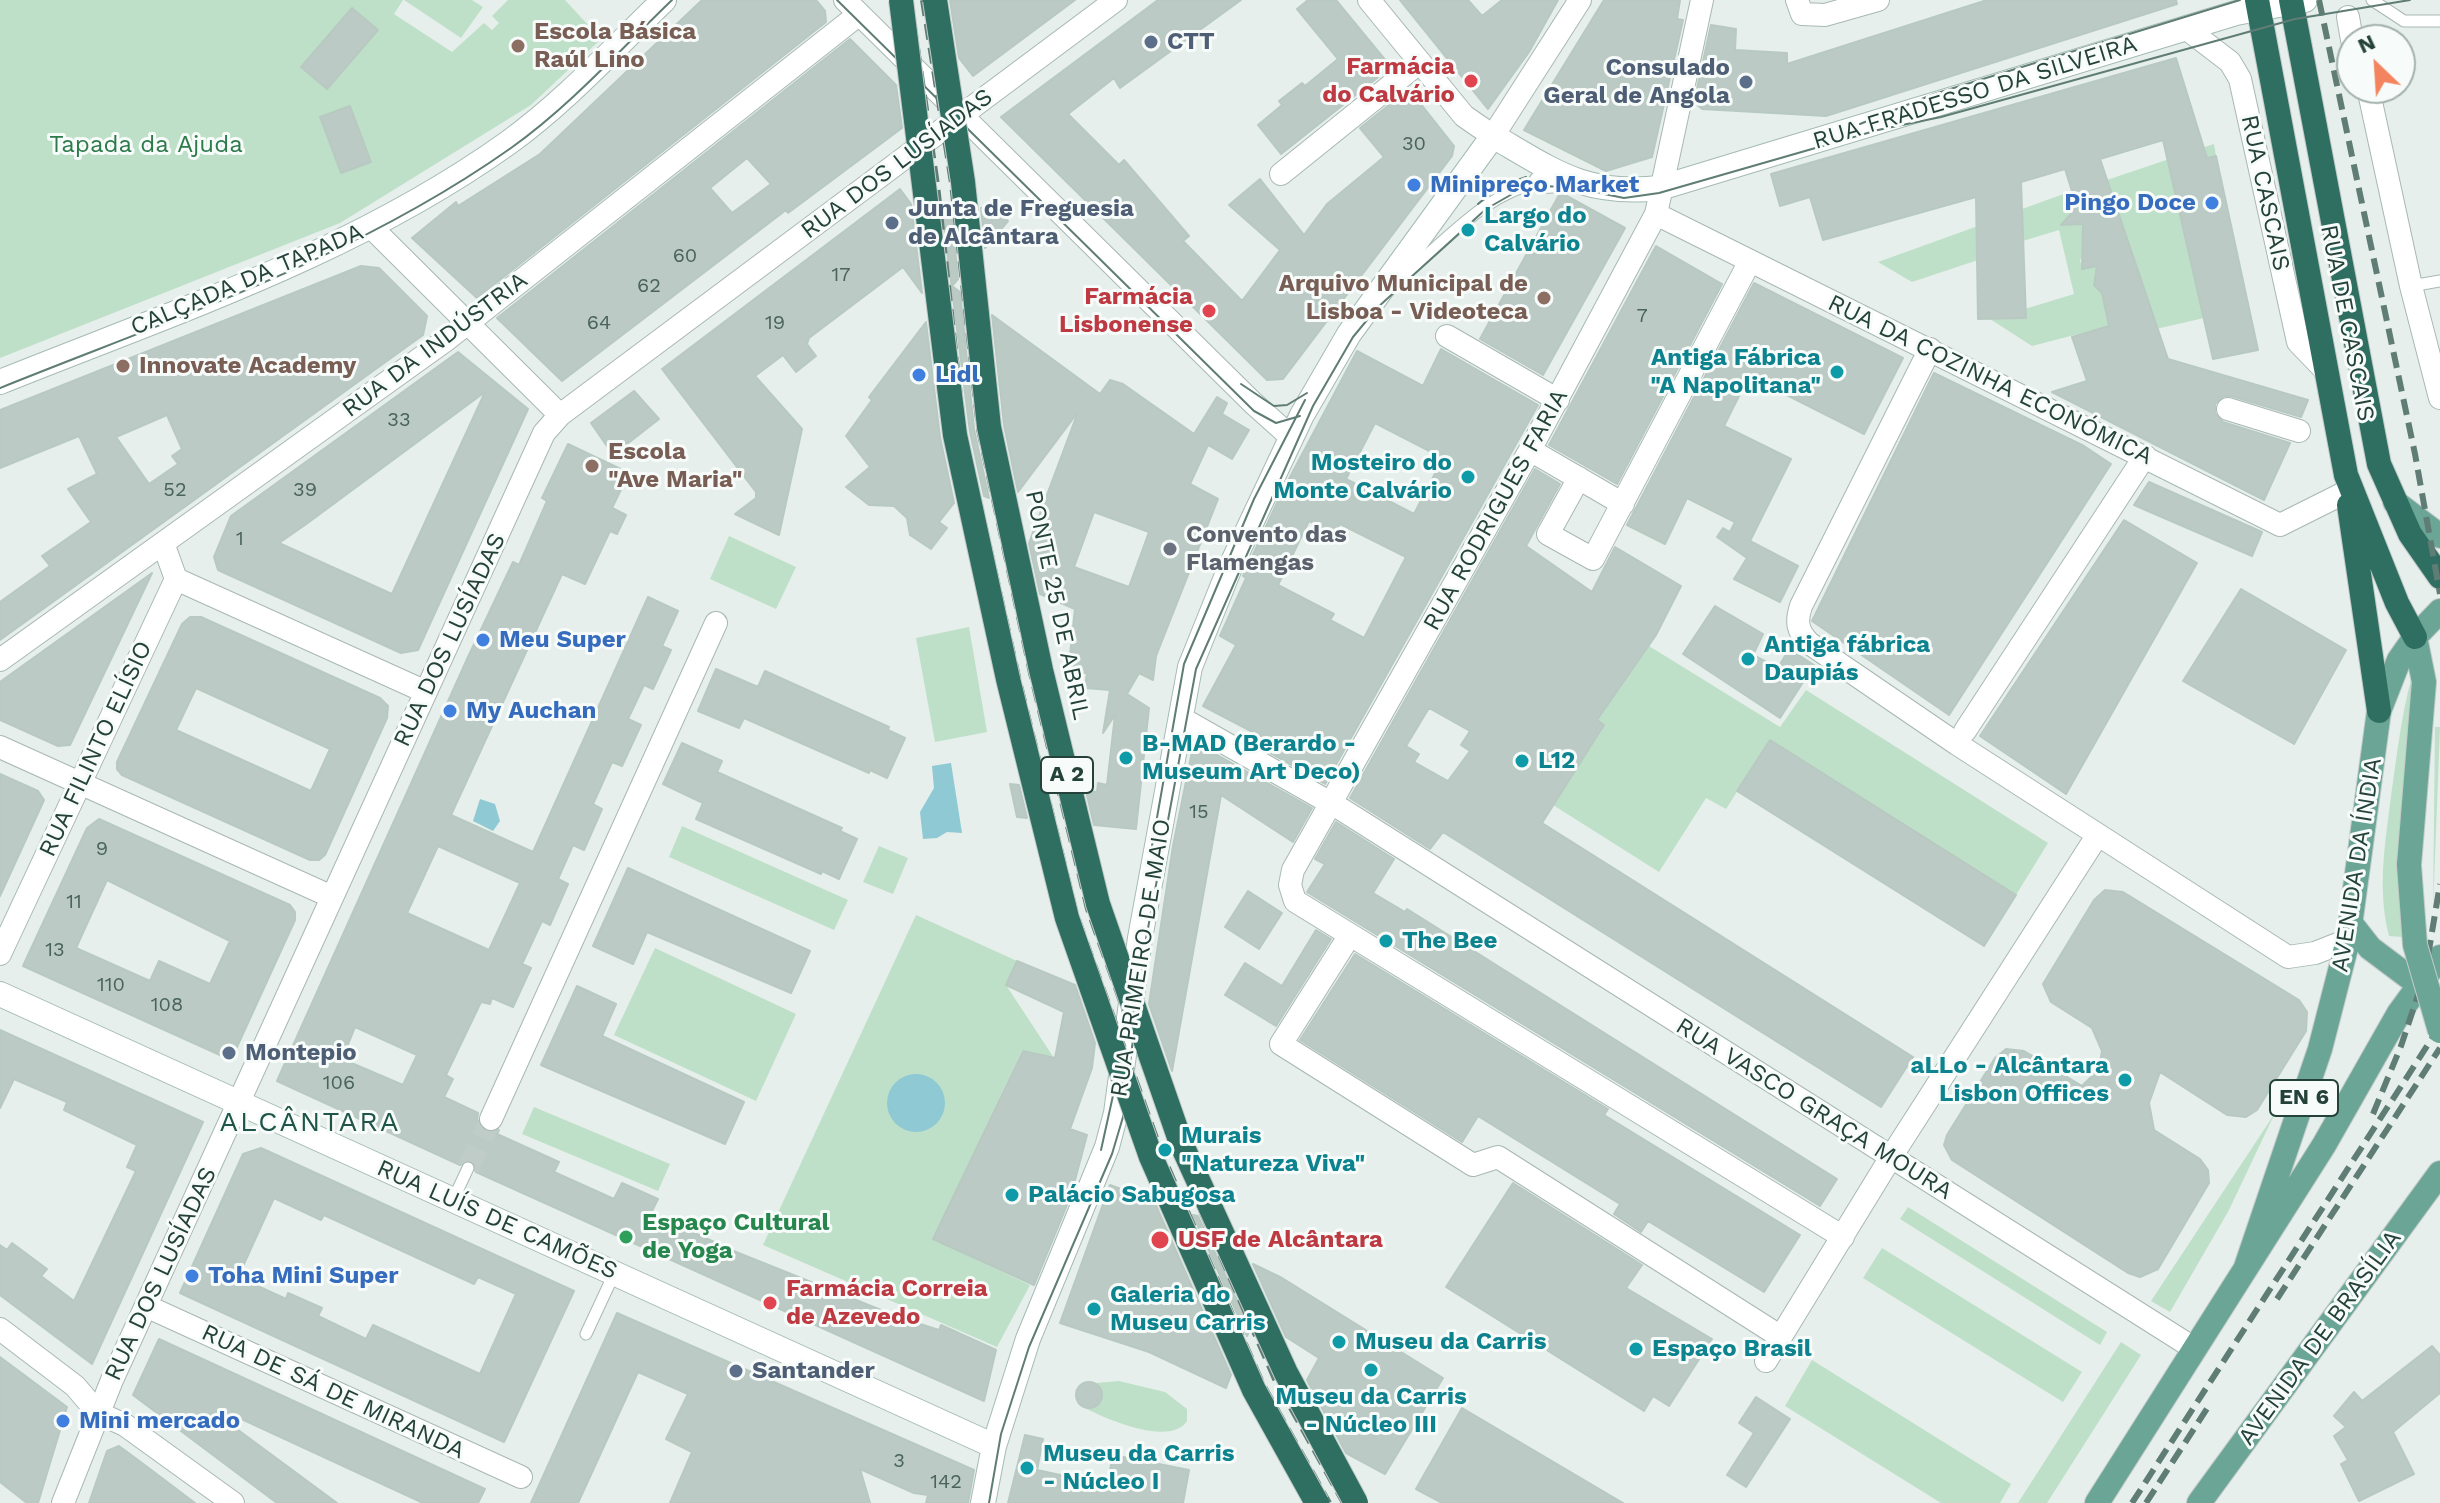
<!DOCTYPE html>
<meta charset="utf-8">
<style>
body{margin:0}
#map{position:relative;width:2440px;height:1503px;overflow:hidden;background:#e6efeb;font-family:"Work Sans",sans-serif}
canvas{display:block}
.north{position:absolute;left:2336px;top:24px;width:80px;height:80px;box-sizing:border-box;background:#f7fbf9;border:2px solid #a3b1ad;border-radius:50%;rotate:335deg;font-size:22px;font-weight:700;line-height:32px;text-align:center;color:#24423a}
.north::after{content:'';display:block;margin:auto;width:28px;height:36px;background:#f4845f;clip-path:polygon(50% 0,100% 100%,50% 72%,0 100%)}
</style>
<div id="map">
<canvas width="2440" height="1503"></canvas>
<div class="north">N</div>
</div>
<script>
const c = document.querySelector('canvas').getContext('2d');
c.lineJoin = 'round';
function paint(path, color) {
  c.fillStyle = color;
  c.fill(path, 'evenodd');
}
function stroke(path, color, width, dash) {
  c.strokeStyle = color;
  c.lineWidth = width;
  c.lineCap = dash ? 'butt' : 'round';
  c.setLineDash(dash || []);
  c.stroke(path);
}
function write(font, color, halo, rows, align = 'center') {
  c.font = font + ' "Work Sans",sans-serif';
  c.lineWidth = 6;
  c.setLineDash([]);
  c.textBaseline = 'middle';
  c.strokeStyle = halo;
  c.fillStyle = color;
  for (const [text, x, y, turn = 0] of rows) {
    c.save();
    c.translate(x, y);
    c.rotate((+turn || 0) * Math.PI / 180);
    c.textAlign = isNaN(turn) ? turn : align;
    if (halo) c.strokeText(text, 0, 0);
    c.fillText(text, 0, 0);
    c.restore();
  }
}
paint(new Path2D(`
 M0 0H403L394 14 452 52 484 23 492 30 499 23 492 16 508 0H565L601 39 531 105 340 223 0 358Z
 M404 0H472L483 7 461 38Z
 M2214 144 2216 156 2170 166 2204 318 2156 329 2092 185Z
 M2072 191 2077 207 2070 224H2083L2091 245 2080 260 2082 268 2097 266 2094 285 2102 293 2109 326 2032 346 1990 319 2025 318V309L2074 294 2059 230 2023 241 2022 209Z
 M1978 226V260L1912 282 1878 262Z
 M729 536 796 567 776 609 710 579Z
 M969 627 987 732 935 742 916 638Z
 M1649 646 1780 727 1806 690 2048 843 2016 895 1770 740 1726 809 1706 798 1659 872 1553 805 1603 725 1597 720Z
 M2412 676 2415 690 2399 865 2402 937 2389 936C2377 888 2385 845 2391 796 2397 755 2401 716 2412 676Z
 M2435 727H2440L2433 910Z
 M682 826 848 900 834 930 669 857Z
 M879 846 908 858 893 894 863 882Z
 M916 915 1017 961 1006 985 1054 1058 1022 1050 933 1239 1030 1285 997 1347 763 1245Z
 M655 948 796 1014 756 1101 614 1035Z
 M534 1107 670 1164 658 1191 522 1134Z
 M2275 1113 2229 1210 2170 1312 2151 1301Z
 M1908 1207 2107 1332 2100 1345 1900 1219Z
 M1882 1248 2082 1372 2063 1402 1863 1278Z
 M2121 1342 2141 1355 2047 1503H2018Z
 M1812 1360 2011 1484 2000 1503H1941L1785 1406Z
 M1119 1381 1165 1392 1187 1409V1421C1170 1447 1106 1419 1085 1408L1101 1402V1389L1096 1383Z`), '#bfe0c8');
paint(new Path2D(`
 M951 763 962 833 947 832 937 838 923 839 920 812 934 788 932 766Z
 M480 799 495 804 500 821 493 831 473 821Z
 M887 1103a29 29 0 1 1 58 0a29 29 0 1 1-58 0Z`), '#8ec9d4');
const building = new Path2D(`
 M702 0H816L825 11 826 22 477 298 412 238 456 202 458 206 540 154Z
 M950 0H1075L973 76 959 58Z
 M1158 0H1241L1120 88 1114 78 1068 114 1119 165 1124 160 1189 236 1183 241 1242 301 1280 250 1229 205 1260 179 1304 235 1327 204 1384 157 1360 128 1409 89 1454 146 1452 156 1283 379 1267 380 1001 117Z
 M1308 0H1336L1391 67 1281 154 1258 125 1282 105 1279 101 1302 83 1305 86 1338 59 1297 9Z
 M1400 0H1468L1482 16 1502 0H1558L1529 52 1488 109Z
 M1604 0H1680L1677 19 1683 20 1652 157 1606 171 1524 130Z
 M1987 0H2176L2177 4 1826 116 1702 109 1694 102 1711 25 1736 29 1735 50 1787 53V64Z
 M352 8 378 30 327 89 301 67Z
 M850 39 896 85 902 128 788 213 786 210 562 381 497 318ZM747 158 771 184 732 213 710 188Z
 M2176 58 2207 158 2216 156 2258 350 2213 359 2163 140 2100 159 2168 359 2308 400 2301 417 2231 396H2224L2215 404V413L2223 422 2290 443 2264 500 2052 392 2087 381 2072 337 2109 326 2102 293 2094 285 2097 266 2082 269 2083 224 2061 225 2077 207 2065 169 2021 182 2026 318 1978 319 1976 197 1823 240 1810 197 1780 206 1771 174Z
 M350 106 371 162 341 173 320 117Z
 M900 189 911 204 922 293 903 267 809 338 807 344 816 356 796 372 783 355 755 376 802 429 779 535 735 514 756 498V492L662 369Z
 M1559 195H1565L1625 228 1543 375 1480 339Z
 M989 206 1008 221 985 248 981 208Z
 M951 209 958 279 952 286 960 292 974 429 989 498 984 496 970 432 942 210Z
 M1656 246 1722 284 1617 484 1549 445Z
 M361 266 379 268 427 316 423 335 0 640V602L50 566 42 556 91 522 68 489 97 474 79 436 0 468V410ZM167 415 182 449 172 456 178 464 149 484 116 437Z
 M1754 283 1903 358 1864 434 1749 376 1724 426 1791 459 1750 541 1798 566 1780 602 1734 579 1747 558 1717 537 1723 528 1730 532 1735 522 1687 498 1665 544 1627 525Z
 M992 315 1100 394 1110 380 1123 384 1194 434 1217 397 1227 403 1222 414 1249 430 1232 459 1208 445 1190 484 1218 499 1156 656 1153 680 1139 673 1127 694 1149 708 1136 829 1094 825 1086 791 1097 792 1098 783 1107 785 1115 715 1103 733 1110 690 1085 688 1087 673H1068L1075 609 1040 594 1029 543 1078 412 1018 492 1004 425ZM1094 512 1149 532 1129 587 1074 567Z
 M926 322 940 437 954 503 939 522 947 528 931 549 910 535 907 518 894 506 869 505 846 487 870 467 846 436 872 400 869 397Z
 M1441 349 1538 405 1325 784 1263 749 1268 740 1203 706 1236 645 1220 636 1246 578 1243 576 1282 492 1357 351 1423 386ZM1375 423 1443 458 1414 514 1346 479ZM1309 521 1334 534 1340 524 1406 557 1364 638 1330 620 1334 614 1278 585Z
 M458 352 528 409 418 650 401 653 218 570 214 557 231 516ZM485 392 392 594 279 543 305 525Z
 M1934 373 2084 446 2111 464 1949 715 1812 621Z
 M634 391 659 419 613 455 591 423Z
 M568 444 629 473 612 508 626 515 617 534 610 531 585 584 562 574 451 815 533 852 648 597 678 611 662 646 671 650 653 689 644 685 628 719 641 725 622 766 612 762 593 804 602 809 584 850 573 845 558 879 568 884 550 925 542 921 522 964 531 968 513 1007 492 998 490 1004 481 1002 446 1075 453 1079 444 1097 478 1113 477 1121 485 1131 499 1130 497 1134 559 1162 554 1172 614 1199 622 1183 658 1199 651 1213 736 1252 901 1318 939 1330 941 1325 996 1350 984 1401 476 1172 471 1160 460 1165 277 1081 468 657 513 562 519 565 547 501 542 498ZM438 846 520 883 489 950 407 913ZM355 1027 417 1055 403 1085 342 1059Z
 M1535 469 1560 484 1526 546 1592 592 1615 547 1681 586 1656 635 1597 720 1604 725 1542 823 1913 1057 1881 1107 1443 832 1430 849 1350 798ZM1429 708 1470 731 1461 745 1470 751 1448 781 1414 762 1419 754 1406 746Z
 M2149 482 2262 532 2252 556 2134 505Z
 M2124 520 2197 563 2066 794 1980 736Z
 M152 573 70 745 58 746 0 720V682Z
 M2241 589 2346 650 2294 744 2183 681Z
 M1715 606 1763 634 1753 655 1778 668 1789 649 1814 665 1780 718 1683 654Z
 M190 617H201L243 636 380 698 388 706 387 718 325 855 319 860H310L122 775 117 769V762L182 624ZM196 688 330 749 311 791 176 730Z
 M716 669 758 687 765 671 889 727 888 730 905 738 887 778 870 770 869 773 744 718 739 728 698 711Z
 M1770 740 2016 895 1984 946 1737 791Z
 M1194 742 1312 808 1293 842 1221 795 1172 1071 1149 1004 1173 846Z
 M682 743 722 761 717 772 842 828 840 831 857 839 839 879 822 871 821 874 696 819 703 803 663 784Z
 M0 774 38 791 44 800 0 896Z
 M1010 784 1019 785 1027 818 1017 817Z
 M99 819 290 905 295 912V920L231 1060 23 966 87 828ZM107 880 230 941 210 984 159 961 150 981 76 948Z
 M1336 822 1394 859 1373 893 1405 912 1407 909 1837 1179 1820 1206 1307 892 1325 864 1315 859Z
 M628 868 810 951 791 993 647 932 633 964 593 946Z
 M2105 890 2123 892 2299 1000 2307 1012 2306 1031 2257 1110 2246 1117 2227 1115 2160 1072 2149 1103 2154 1130 2200 1159 2208 1170 2209 1183 2158 1269 2140 1277 2128 1273 1952 1160 1944 1145 1947 1135 1995 1058 2006 1049 2024 1051 2082 1086 2099 1069 2102 1051 2092 1028 2051 1002 2043 984 2094 900Z
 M1248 891 1282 913 1259 949 1225 927Z
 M1316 930 1331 939 1276 1026 1225 995 1245 963 1282 986Z
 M1355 954 1608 1109 1604 1115 1800 1235 1764 1292 1648 1221 1641 1232 1614 1214 1620 1204 1478 1116 1462 1142 1300 1040Z
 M1017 961 1075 985 1095 1043 1092 1068 1070 1129 1087 1135 1071 1195 1034 1285 933 1239 1023 1051 1055 1058 1064 1012 1006 985Z
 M577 986 616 1004 602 1036 744 1102 725 1144 541 1065Z
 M0 1030 203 1122 92 1364 0 1295V1245L7 1250 12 1243 47 1269 41 1276 74 1301 136 1171 127 1167 137 1145 64 1110 67 1102 14 1079 0 1108Z
 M261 1148 574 1291 504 1442 180 1293 243 1154ZM274 1198 321 1220 324 1215 474 1284 478 1277 516 1294 480 1374 373 1325 366 1339 318 1316 322 1308 288 1293 286 1299 238 1277Z
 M1513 1183 1642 1265 1626 1288 1712 1339 1669 1406 1653 1396 1644 1411 1446 1287Z
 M1110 1185 1154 1201 1231 1375 1226 1388 1149 1352 1060 1323Z
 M1193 1215 1198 1216 1250 1329 1247 1336Z
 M1253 1264 1282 1278 1443 1378 1385 1474 1346 1453 1307 1380 1319 1358 1286 1337Z
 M617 1313 974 1470 968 1503H926L928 1495 914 1493 860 1469 870 1503H670L692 1452 666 1439 688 1394 638 1372 578 1503H531Z
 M159 1339 485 1489 478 1503H423L235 1416 230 1424 337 1503H277L133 1395Z
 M2432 1346 2440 1355V1393L2393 1432 2414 1474 2359 1501 2341 1464 2348 1460 2334 1436 2346 1427 2334 1416 2354 1392 2362 1401Z
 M0 1357 67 1407 38 1503H27L0 1482Z
 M1076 1395a13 13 0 1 1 26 0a13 13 0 1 1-26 0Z
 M1756 1397 1790 1419 1746 1487 1727 1475 1754 1433 1739 1423Z
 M1462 1408 1623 1503H1442L1416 1489Z
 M1025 1435 1043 1439 1037 1470 1107 1485 1113 1455 1189 1470 1183 1503H1008Z
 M119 1446 142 1463 195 1503H89L107 1451Z`);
paint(building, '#bbcac4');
stroke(building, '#b8c9c2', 2);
stroke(new Path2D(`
 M468 1168 491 1119`), '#bfccc8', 22, [22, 11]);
const lane = new Path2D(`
 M2372 0 2404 21H2440
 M1401 277C1447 242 1481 195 1540 182
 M2411 286 2440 281
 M453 1200 468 1168
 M586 1334 614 1274`);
const street = new Path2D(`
 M845 0 1253 403 1291 437
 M1369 0 1464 116 1493 136 1580 0
 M1702 0 1656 214 1530 450 1293 870 1290 885 1295 901 1843 1237
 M1797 0 1802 14 1825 15 1878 0
 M2348 17 2352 40
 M2187 29 2230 62 2240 79 2298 342 2324 369
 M2368 88 2411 286 2440 398
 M1281 174 1420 62
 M1540 182 1570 181
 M1656 214 2280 525 2348 491
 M372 228 560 415
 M1447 336 1558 400
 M1930 349 1801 606C1796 621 1797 631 1809 643L1957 744 2288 957 2315 953 2348 940
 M2228 409 2299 431
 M1530 450 1623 504
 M1579 478 1548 534 1593 559 1750 261
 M176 579 426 692
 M0 660 446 340 858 15
 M1181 718 1341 809 2195 1349
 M1965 731 2145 456
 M0 747 332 897
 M1350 935 1281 1044 1473 1165 1498 1157 1781 1337
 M0 954 176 579 163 543
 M491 1119 716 623
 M146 1306 521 1477
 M0 1329 75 1386 98 1413 125 1425 233 1503
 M1766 1361 1891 1157 2097 836
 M63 1503 112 1380 544 433 560 415 1116 0`);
const secondary = new Path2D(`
 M0 382C174 312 354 253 508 143 565 102 614 48 664 0
 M0 994 994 1446
 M983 1503 994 1446 1028 1339 1107 1147 1116 1113 1140 938 1190 667 1229 570 1302 415 1349 334 1493 136C1555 172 1585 196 1660 188L2236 13 2305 0`);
const primary = new Path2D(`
 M2395 502 2440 536
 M2409 865 2424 682 2415 637
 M2352 925 2370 948 2418 984
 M2246 1267 2320 1049 2348 940 2379 711 2399 660 2415 637 2440 611
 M2097 1503 2324 1145 2399 1013 2440 957
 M2199 1503 2440 1173`);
const highway = new Path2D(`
 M2257 0 2346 475 2397 603 2415 637
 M2291 0 2379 464 2410 534 2440 577
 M2349 505 2379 711`);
stroke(lane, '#a8b8b2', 13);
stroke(street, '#a8b8b2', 24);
stroke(secondary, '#a4bbb3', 26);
stroke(primary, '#c2cac8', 26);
stroke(highway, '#c2cac8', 26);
stroke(lane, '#fff', 11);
stroke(street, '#fff', 22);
stroke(secondary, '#fff', 24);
stroke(primary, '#6aa596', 24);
stroke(highway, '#2f6f62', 24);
stroke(new Path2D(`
 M837 0 1254 411 1276 423 1300 416
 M1860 124 1934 94 2240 0
 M1478 204 1498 187 1526 177
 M1241 384 1274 406 1287 405 1307 393
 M0 388C176 317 354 259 511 148 570 106 620 50 672 0
 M1152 846 1184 664 1254 499 1305 400
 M1101 1150 1114 1091
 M989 1503 1001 1434 1029 1347 1112 1154 1123 1117 1146 939 1196 669 1313 406 1353 337 1377 308 1486 209 1514 193 1537 186 1570 187 1624 198 1659 193 1878 130 1941 117 2295 19 2410 0`), '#5f7d75', 2);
stroke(new Path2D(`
 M910 0 937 185 964 433 1018 677 1076 914 1161 1152 1263 1385 1329 1503
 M923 0 952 183 979 429 1031 673 1088 909 1173 1147 1275 1379 1344 1503
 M2319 0 2415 454 2440 594
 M2373 1114 2401 1046 2425 974 2440 884
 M2277 1299 2440 1048
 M2132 1503 2440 1026
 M2146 1503 2210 1404`), '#5f7d75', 6, [16, 8]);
const primaryBridge = new Path2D(`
 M2409 865 2415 945 2440 1031`);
const highwayBridge = new Path2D(`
 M901 0 955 435 1008 679 1067 918 1151 1157 1254 1390 1317 1503
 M935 0 963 182 989 427 1041 670 1098 904 1181 1143 1286 1373 1356 1503`);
stroke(primaryBridge, '#c2cac8', 26, []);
stroke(highwayBridge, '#c2cac8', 26, []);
stroke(primaryBridge, '#6aa596', 24);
stroke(highwayBridge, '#2f6f62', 24);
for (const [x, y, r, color] of [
 [1151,42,8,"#5c6f8a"],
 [518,46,8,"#8d6e63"],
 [1471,81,8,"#e0444e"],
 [1746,82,8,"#5c6f8a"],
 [1414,185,8,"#3f7fe0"],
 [2212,203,8,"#3f7fe0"],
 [892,223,8,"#5c6f8a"],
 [1468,230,8,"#0f9aa8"],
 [1544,298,8,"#8d6e63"],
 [1209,311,8,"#e0444e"],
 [123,366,8,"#8d6e63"],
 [1837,372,8,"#0f9aa8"],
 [919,375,8,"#3f7fe0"],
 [592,466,8,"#8d6e63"],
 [1468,477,8,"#0f9aa8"],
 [1170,549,8,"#6b7280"],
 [483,640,8,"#3f7fe0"],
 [1748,659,8,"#0f9aa8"],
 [450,711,8,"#3f7fe0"],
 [1126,758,8,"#0f9aa8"],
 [1522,761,8,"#0f9aa8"],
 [1386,941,8,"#0f9aa8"],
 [229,1053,8,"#5c6f8a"],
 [2125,1080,8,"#0f9aa8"],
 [1165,1150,8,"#0f9aa8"],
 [1012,1195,8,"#0f9aa8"],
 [626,1237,8,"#2e9e5b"],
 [1160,1240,10,"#e0444e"],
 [192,1276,8,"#3f7fe0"],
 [770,1303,8,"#e0444e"],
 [1094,1309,8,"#0f9aa8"],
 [1339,1342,8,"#0f9aa8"],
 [1636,1349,8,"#0f9aa8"],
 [1371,1370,8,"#0f9aa8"],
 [736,1371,8,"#5c6f8a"],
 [63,1421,8,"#3f7fe0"],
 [1027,1468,8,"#0f9aa8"]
]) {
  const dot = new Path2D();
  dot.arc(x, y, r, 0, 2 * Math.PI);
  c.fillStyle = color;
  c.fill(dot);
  stroke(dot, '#f7fbf9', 3);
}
write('20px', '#4a645c', null, [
 ["30",1414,144],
 ["60",685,256],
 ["17",841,275],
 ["62",649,286],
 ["7",1642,316],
 ["64",599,323],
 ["19",775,323],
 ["33",399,420],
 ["52",175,490],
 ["39",305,490],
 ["1",240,539],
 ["15",1199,812],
 ["9",102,849],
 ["11",74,902],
 ["13",55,950],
 ["110",111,985],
 ["108",167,1005],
 ["106",339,1083],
 ["3",899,1461],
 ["142",946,1482]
]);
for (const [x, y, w] of [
 [1067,775,52],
 [2304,1098,68]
]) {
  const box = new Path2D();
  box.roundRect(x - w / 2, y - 18, w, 36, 6);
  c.fillStyle = '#f7fbf9';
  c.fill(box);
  stroke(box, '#24423a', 2);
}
write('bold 22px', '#24423a', null, [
 ["A 2",1067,775],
 ["EN 6",2304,1098]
]);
write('bold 24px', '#785e54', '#f7fbf9', [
 ["Escola Básica",534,32],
 ["Raúl Lino",534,60],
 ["Arquivo Municipal de",1528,284,"right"],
 ["Lisboa - Videoteca",1528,312,"right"],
 ["Innovate Academy",139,366],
 ["Escola",608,452],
 ["\"Ave Maria\"",608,480]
], 'left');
write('bold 24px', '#4e5e75', '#f7fbf9', [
 ["CTT",1167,42],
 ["Consulado",1730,68,"right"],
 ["Geral de Angola",1730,96,"right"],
 ["Junta de Freguesia",908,209],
 ["de Alcântara",908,237],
 ["Montepio",245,1053],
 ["Santander",752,1371]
], 'left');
write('bold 24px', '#be3a42', '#f7fbf9', [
 ["Farmácia",1455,67],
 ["do Calvário",1455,95],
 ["Farmácia",1193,297],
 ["Lisbonense",1193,325],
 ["USF de Alcântara",1178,1240,"left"],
 ["Farmácia Correia",786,1289,"left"],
 ["de Azevedo",786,1317,"left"]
], 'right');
write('24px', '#24423a', '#f7fbf9', [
 ["RUA FRADESSO DA SILVEIRA",1975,93,-17],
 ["RUA DOS LUSÍADAS",897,164,-37],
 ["RUA CASCAIS",2265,193,78],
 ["CALÇADA DA TAPADA",247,280,-23],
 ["RUA DE CASCAIS",2347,323,79],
 ["RUA DA INDÚSTRIA",435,345,-37],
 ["RUA DA COZINHA ECONÓMICA",1990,380,26],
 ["RUA RODRIGUES FARIA",1496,510,-61],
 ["PONTE 25 DE ABRIL",1057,605,78],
 ["RUA DOS LUSÍADAS",450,640,-65],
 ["RUA FILINTO ELÍSIO",96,749,-65],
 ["AVENIDA DA ÍNDIA",2357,865,-81],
 ["RUA PRIMEIRO DE MAIO",1141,958,-81],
 ["RUA VASCO GRAÇA MOURA",1814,1109,32],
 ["RUA LUÍS DE CAMÕES",497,1220,24],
 ["RUA DOS LUSÍADAS",161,1274,-65],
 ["AVENIDA DE BRASÍLIA",2320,1338,-54],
 ["RUA DE SÁ DE MIRANDA",333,1392,25]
]);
write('24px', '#2d7a4b', '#f7fbf9', [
 ["Tapada da Ajuda",146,145]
]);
write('bold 24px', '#366cbe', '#f7fbf9', [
 ["Minipreço Market",1430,185],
 ["Pingo Doce",2196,203,"right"],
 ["Lidl",935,375],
 ["Meu Super",499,640],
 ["My Auchan",466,711],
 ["Toha Mini Super",208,1276],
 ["Mini mercado",79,1421]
], 'left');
write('bold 24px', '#0d838f', '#f7fbf9', [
 ["Largo do",1484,216],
 ["Calvário",1484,244],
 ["Antiga Fábrica",1821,358,"right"],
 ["\"A Napolitana\"",1821,386,"right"],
 ["Mosteiro do",1452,463,"right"],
 ["Monte Calvário",1452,491,"right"],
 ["Antiga fábrica",1764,645],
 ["Daupiás",1764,673],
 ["B-MAD (Berardo -",1142,744],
 ["Museum Art Deco)",1142,772],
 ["L12",1538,761],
 ["The Bee",1402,941],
 ["aLLo - Alcântara",2109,1066,"right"],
 ["Lisbon Offices",2109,1094,"right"],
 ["Murais",1181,1136],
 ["\"Natureza Viva\"",1181,1164],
 ["Palácio Sabugosa",1028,1195],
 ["Galeria do",1110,1295],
 ["Museu Carris",1110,1323],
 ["Museu da Carris",1355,1342],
 ["Espaço Brasil",1652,1349],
 ["Museu da Carris",1371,1397,"center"],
 ["- Núcleo III",1371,1425,"center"],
 ["Museu da Carris",1043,1454],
 ["- Núcleo I",1043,1482]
], 'left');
write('bold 24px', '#5b616d', '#f7fbf9', [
 ["Convento das",1186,535],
 ["Flamengas",1186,563]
], 'left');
write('bold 24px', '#27864d', '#f7fbf9', [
 ["Espaço Cultural",642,1223],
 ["de Yoga",642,1251]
], 'left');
c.letterSpacing = '2px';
write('28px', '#1f5548', '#f7fbf9', [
 ["ALCÂNTARA",310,1123]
]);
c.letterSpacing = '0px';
</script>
